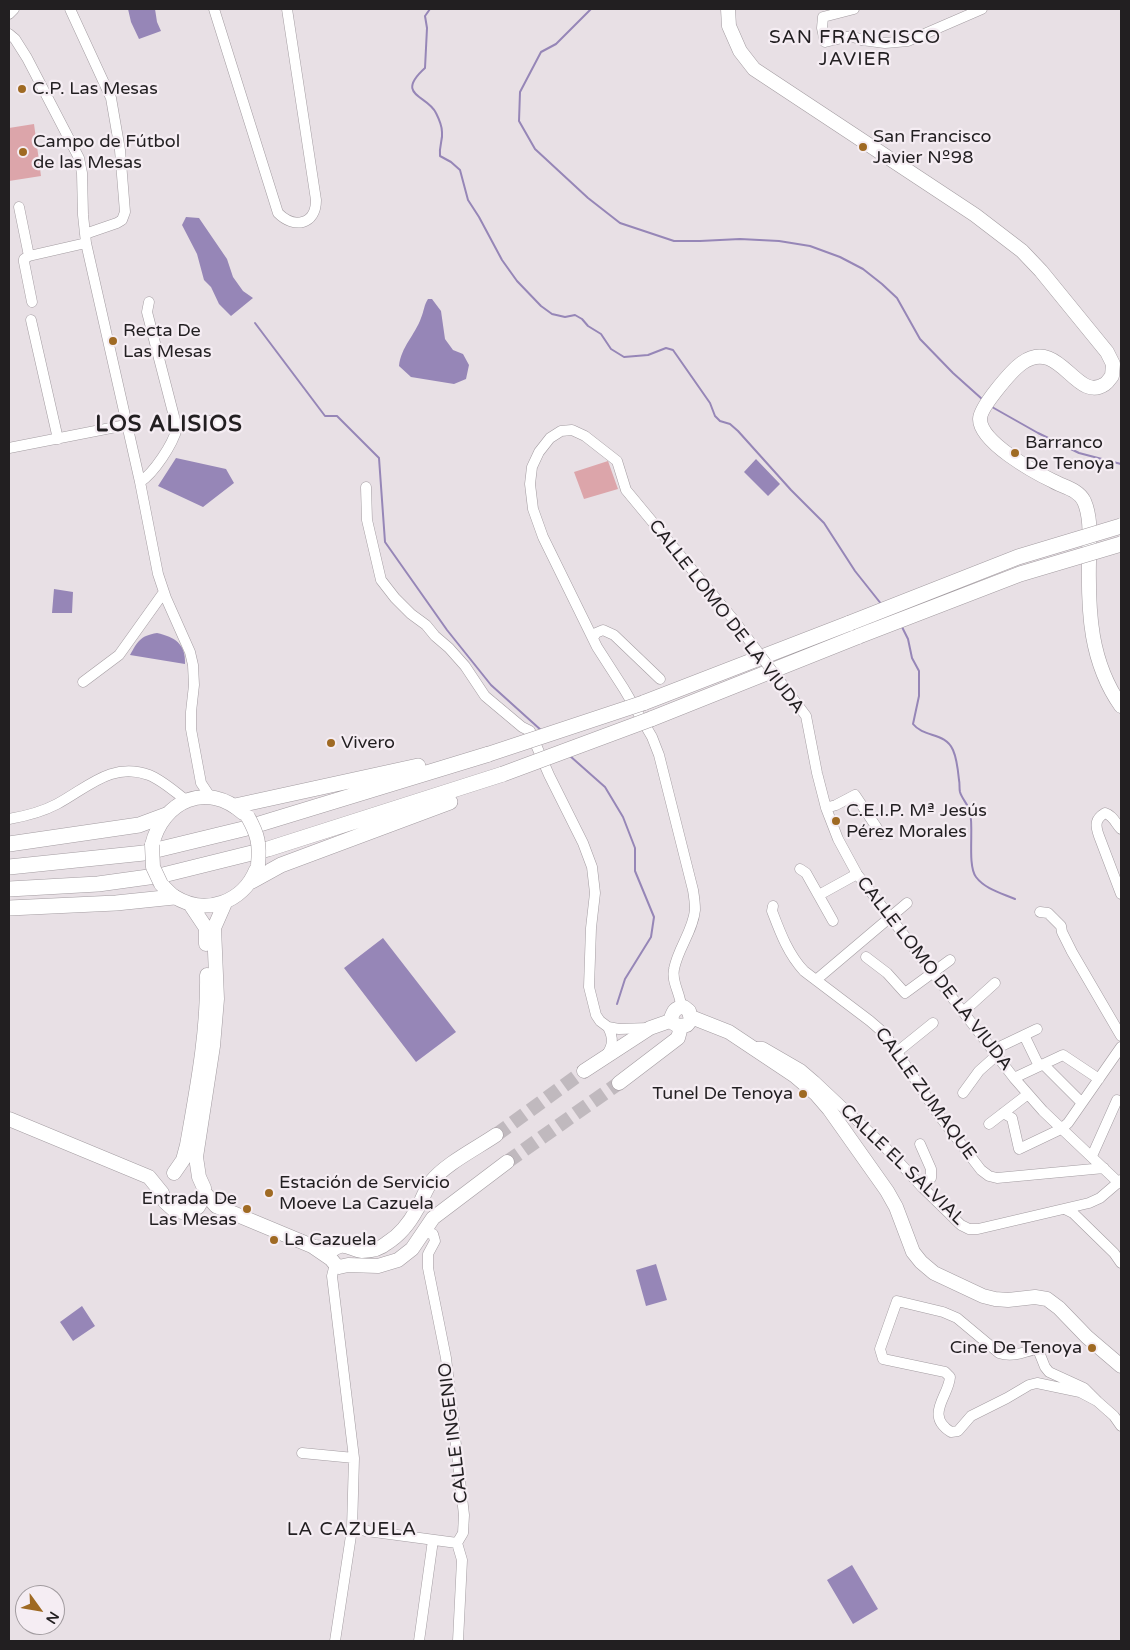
<!DOCTYPE html>
<meta charset="utf-8">
<style>
body{margin:0}
#map{position:relative;width:1130px;height:1650px;overflow:hidden;background:#e8e0e5;font-family:"Varela Round",sans-serif}
canvas{display:block}
.frame{position:absolute;inset:0;border:10px solid #221f21;pointer-events:none}
.north{position:absolute;left:15px;top:1585px;width:50px;height:50px;box-sizing:border-box;background:#f5edf3;border:1px solid #a19b9f;border-radius:50%;rotate:122deg;font-size:14px;font-weight:700;line-height:20px;text-align:center;color:#221f21}
.north::after{content:'';display:block;margin:auto;width:18px;height:22px;background:#9f6a23;clip-path:polygon(50% 0,100% 100%,50% 72%,0 100%)}
</style>
<div id="map">
<canvas width="1130" height="1650"></canvas>
<div class="frame"></div>
<div class="north">N</div>
</div>
<script>
const c = document.querySelector('canvas').getContext('2d');
c.lineJoin = 'round';
function paint(path, color) {
  c.fillStyle = color;
  c.fill(path, 'evenodd');
}
function stroke(path, color, width, dash) {
  c.strokeStyle = color;
  c.lineWidth = width;
  c.lineCap = dash ? 'butt' : 'round';
  c.setLineDash(dash || []);
  c.stroke(path);
}
function write(font, color, halo, rows, align = 'center') {
  c.font = font + ' "Varela Round",sans-serif';
  c.lineWidth = 4.5;
  c.setLineDash([]);
  c.textBaseline = 'middle';
  c.strokeStyle = halo;
  c.fillStyle = color;
  for (const [text, x, y, turn = 0] of rows) {
    c.save();
    c.translate(x, y);
    c.rotate((+turn || 0) * Math.PI / 180);
    c.textAlign = isNaN(turn) ? turn : align;
    if (halo) c.strokeText(text, 0, 0);
    c.fillText(text, 0, 0);
    c.restore();
  }
}
paint(new Path2D(`
 M34 124 41 176 9 181V128Z
 M608 461 618 489 584 499 574 472Z`), '#dca5aa');
paint(new Path2D(`
 M128 9H155L157 22 161 31 139 39 131 22Z
 M186 217 199 218 227 259 233 277 243 291 253 298 231 316 219 304 211 287 204 280 197 254 182 225Z
 M428 299H432L441 311 445 339 453 350 463 354 469 365 466 379 454 384 411 377 399 366C401 347 415 335 421 318 424 311 424 305 428 299Z
 M176 458 226 469 234 483 203 507 158 486Z
 M756 459 780 484 768 496 744 472Z
 M54 589 73 592 72 613H52Z
 M157 633C175 637 186 644 185 664L130 655C138 641 140 636 157 633Z
 M383 938 456 1032 416 1062 344 968Z
 M656 1264 667 1300 646 1306 636 1270Z
 M82 1306 95 1326 73 1341 60 1322Z
 M852 1565 878 1609 853 1624 827 1580Z`), '#9686b7');
stroke(new Path2D(`
 M430 9 425 16 427 28 425 68C394 96 428 95 436 113 439 119 442 127 442 132 443 140 439 145 440 156L451 162 460 170 468 200 479 217 502 260 517 281 541 306 552 314 565 317 575 315 582 319 588 326 601 334 611 349 624 357 648 355 666 348 673 350 710 403 715 416 720 421 730 424 738 431 791 490 824 523 855 571 882 605
 M591 9 556 44 541 52 520 92 519 121 535 149 588 198 620 223 674 241H700L740 239 779 241 810 246 840 257 863 269 882 284 897 298 920 339 953 373 982 399
 M255 323 325 416H337L379 458 385 542 447 630 491 685 542 731
 M992 407 1038 433 1079 453 1121 464
 M902 627 908 639 912 658 919 671V696L913 724C924 738 945 732 953 750 957 759 958 770 959 780 960 784 959 788 960 792 962 799 968 804 970 812 974 828 967 865 976 877 985 889 1001 893 1015 899
 M570 756 605 787 623 817 635 848V871L654 917 651 937 625 979 617 1004`), '#9686b7', 2);
stroke(new Path2D(`
 M496 1135 584 1071
 M507 1162 619 1083`), '#c0b9be', 14, [14, 7]);
const minor = new Path2D(`
 M70 9 111 98 120 150 125 212 122 220 117 223 85 234
 M214 9 278 213C294 229 316 225 316 200L287 9
 M854 9 823 17 822 28 825 42 851 36 862 40 885 43 908 41 982 9
 M9 14 14 9
 M9 34 15 39 27 58 79 158 82 173 83 215 86 243 140 482 158 574 166 598 190 652 193 665 194 685 191 712V729L201 783 211 798
 M19 207 29 256
 M32 302 24 262V259L29 256 86 243
 M31 320 58 439
 M177 428 209 421 218 422
 M9 448 126 425
 M140 482C154 473 173 444 177 428L147 312 149 302
 M366 487 367 520 381 580 395 598 411 614 426 625 435 636 449 648 465 666 485 696 522 727 530 731 549 775 583 843 592 867 595 893 591 928 589 987 596 1015 600 1021 608 1027
 M593 638 596 633 603 630 614 635 660 679
 M83 682 119 655 164 592
 M788 692 806 716 817 773 826 808 838 839 857 874 1014 1078 1043 1111 1119 1183
 M826 808 836 805 855 795 881 834
 M9 819C26 816 42 812 57 804 87 788 112 761 149 775 162 780 175 792 187 801
 M1121 829C1115 823 1114 816 1105 813 1095 819 1095 825 1099 836L1121 894
 M800 869 806 873 833 921
 M819 895 857 874
 M773 906 772 911C780 932 788 954 804 971L870 1021 885 1034 938 1114 981 1170 989 1176 997 1178 1104 1168
 M1040 912 1048 913 1061 926 1062 932 1072 952 1121 1036
 M866 957 887 973 905 993 950 960
 M816 980 907 903
 M681 1007C681 994 671 982 674 969 678 948 693 931 695 910 695 904 694 896 693 890L659 755 652 737 624 689 597 647 543 537 533 509 530 484 532 467 539 452 550 438 561 431 572 430 585 436 617 461 626 490 733 619
 M963 1012 995 983
 M1024 1035 1039 1066
 M756 1047H763L801 1069 815 1081 884 1146 922 1187 961 1225 969 1229H978L1089 1203 1100 1198 1121 1180
 M993 1050 1037 1029
 M897 1052 933 1023
 M606 1056C613 1045 614 1039 608 1027L619 1029 649 1028
 M1043 1064 1082 1103
 M1014 1078 1063 1055 1099 1079
 M963 1093 979 1071 997 1055
 M1003 1113 1012 1118 1019 1149 1061 1129 1068 1123 1121 1047
 M989 1124 1028 1094
 M920 1144 931 1169V1178L922 1187
 M1092 1156 1117 1100
 M1065 1209 1073 1213 1114 1253 1121 1263
 M424 1232 433 1234 435 1241 428 1254V1268L446 1358 464 1515 463 1533 457 1543 462 1560 458 1641
 M335 1264 332 1276 354 1458 352 1529 335 1641
 M1097 1401 1084 1388 1049 1372 1045 1367 1039 1352 1035 1349C1023 1353 1011 1357 999 1353L957 1318 943 1312 897 1301 880 1349 883 1359 945 1372 950 1377C949 1396 924 1415 951 1432L958 1431 971 1416 1007 1398 1029 1385 1037 1383 1080 1392 1097 1401 1114 1416 1121 1426
 M302 1453 354 1458
 M352 1529 457 1543
 M419 1641 433 1540`);
const major = new Path2D(`
 M728 9 729 26 740 51 754 69 975 215 1022 251 1041 271 1107 352 1113 364 1112 376C1110 378 1108 382 1105 384 1076 404 1060 336 1022 363 1012 370 980 407 980 419 980 442 1034 472 1053 481 1063 487 1078 489 1084 501 1092 519 1089 542 1089 561 1088 612 1090 662 1121 706
 M152 845C163 800 207 781 243 813
 M161 884C165 888 170 894 175 897 206 916 243 902 256 870
 M190 904 206 928V944
 M684 1007 689 1011 691 1020 687 1025 678 1026 670 1021C673 1013 674 1007 684 1007Z
 M691 1017 729 1032 795 1076 816 1094 829 1109 887 1191 896 1207 913 1252 921 1262 934 1273 983 1296 995 1299 1008 1300 1035 1297 1047 1299 1059 1308 1087 1337 1121 1366
 M584 1071 650 1028 670 1021
 M619 1083 678 1038 681 1027
 M9 1119 149 1177 162 1193 165 1202 174 1210 182 1212H188L198 1207 202 1200 204 1188 199 1177 196 1157 213 1046 217 999 214 928 225 903
 M174 1173 183 1160 187 1145C197 1088 208 1032 207 975
 M204 1192 216 1206 312 1246 331 1259 335 1264 339 1267 348 1265 378 1266 398 1260 412 1249 433 1218 507 1162
 M315 1247 334 1249C343 1241 352 1250 362 1251 371 1251 380 1249 387 1243 400 1235 410 1222 417 1209 422 1201 425 1190 431 1182 445 1164 477 1148 496 1135`);
const highway = new Path2D(`
 M643 703 850 623
 M651 719 859 636
 M235 806 418 766
 M9 844 139 825 166 815
 M9 867 144 853 243 829 489 754
 M252 881 281 865 450 802
 M9 889 98 884 163 875 268 849 503 774
 M9 908 116 903 174 897`);
stroke(minor, '#a39ca1', 11);
stroke(major, '#a39ca1', 15);
stroke(highway, '#a39ca1', 16);
stroke(minor, '#fff', 10);
stroke(major, '#fff', 14);
stroke(highway, '#fff', 15);
const minorBridge = new Path2D(`
 M733 619 788 692`);
const majorBridge = new Path2D(`
 M248 817C258 835 260 844 258 865
 M152 845 153 867 161 884`);
const highwayBridge = new Path2D(`
 M850 623 1018 557 1121 526
 M859 636 1020 574 1121 544
 M489 754 643 703
 M503 774 651 719`);
stroke(minorBridge, '#a39ca1', 11, []);
stroke(majorBridge, '#a39ca1', 15, []);
stroke(highwayBridge, '#a39ca1', 16, []);
stroke(minorBridge, '#fff', 10);
stroke(majorBridge, '#fff', 14);
stroke(highwayBridge, '#fff', 15);
for (const [x, y, r, color] of [
 [22,89,5,"#9f6a23"],
 [863,147,5,"#9f6a23"],
 [23,152,5,"#9f6a23"],
 [113,341,5,"#9f6a23"],
 [1015,453,5,"#9f6a23"],
 [331,743,5,"#9f6a23"],
 [836,821,5,"#9f6a23"],
 [803,1094,5,"#9f6a23"],
 [269,1193,5,"#9f6a23"],
 [247,1209,5,"#9f6a23"],
 [274,1240,5,"#9f6a23"],
 [1092,1348,5,"#9f6a23"]
]) {
  const dot = new Path2D();
  dot.arc(x, y, r, 0, 2 * Math.PI);
  c.fillStyle = color;
  c.fill(dot);
  stroke(dot, '#f5edf3', 2);
}
write('18px', '#221f21', '#f5edf3', [
 ["C.P. Las Mesas",32,89],
 ["San Francisco",873,137],
 ["Javier Nº98",873,158],
 ["Campo de Fútbol",33,142],
 ["de las Mesas",33,163],
 ["Recta De",123,331],
 ["Las Mesas",123,352],
 ["Barranco",1025,443],
 ["De Tenoya",1025,464],
 ["Vivero",341,743],
 ["C.E.I.P. Mª Jesús",846,811],
 ["Pérez Morales",846,832],
 ["Tunel De Tenoya",793,1094,"right"],
 ["Estación de Servicio",279,1183],
 ["Moeve La Cazuela",279,1204],
 ["Entrada De",237,1199,"right"],
 ["Las Mesas",237,1220,"right"],
 ["La Cazuela",284,1240],
 ["Cine De Tenoya",1082,1348,"right"]
], 'left');
write('18px', '#221f21', '#f5edf3', [
 ["CALLE LOMO DE LA VIUDA",726,617,52],
 ["CALLE LOMO DE LA VIUDA",934,974,52],
 ["CALLE ZUMAQUE",925,1094,54],
 ["CALLE EL SALVIAL",902,1165,44],
 ["CALLE INGENIO",454,1433,-97]
]);
c.letterSpacing = '1px';
write('19px', '#221f21', '#f5edf3', [
 ["SAN FRANCISCO",855,38],
 ["JAVIER",855,60],
 ["LA CAZUELA",352,1530]
]);
c.letterSpacing = '0px';
c.letterSpacing = '1px';
write('bold 22px', '#221f21', '#f5edf3', [
 ["LOS ALISIOS",169,425]
]);
c.letterSpacing = '0px';
</script>
